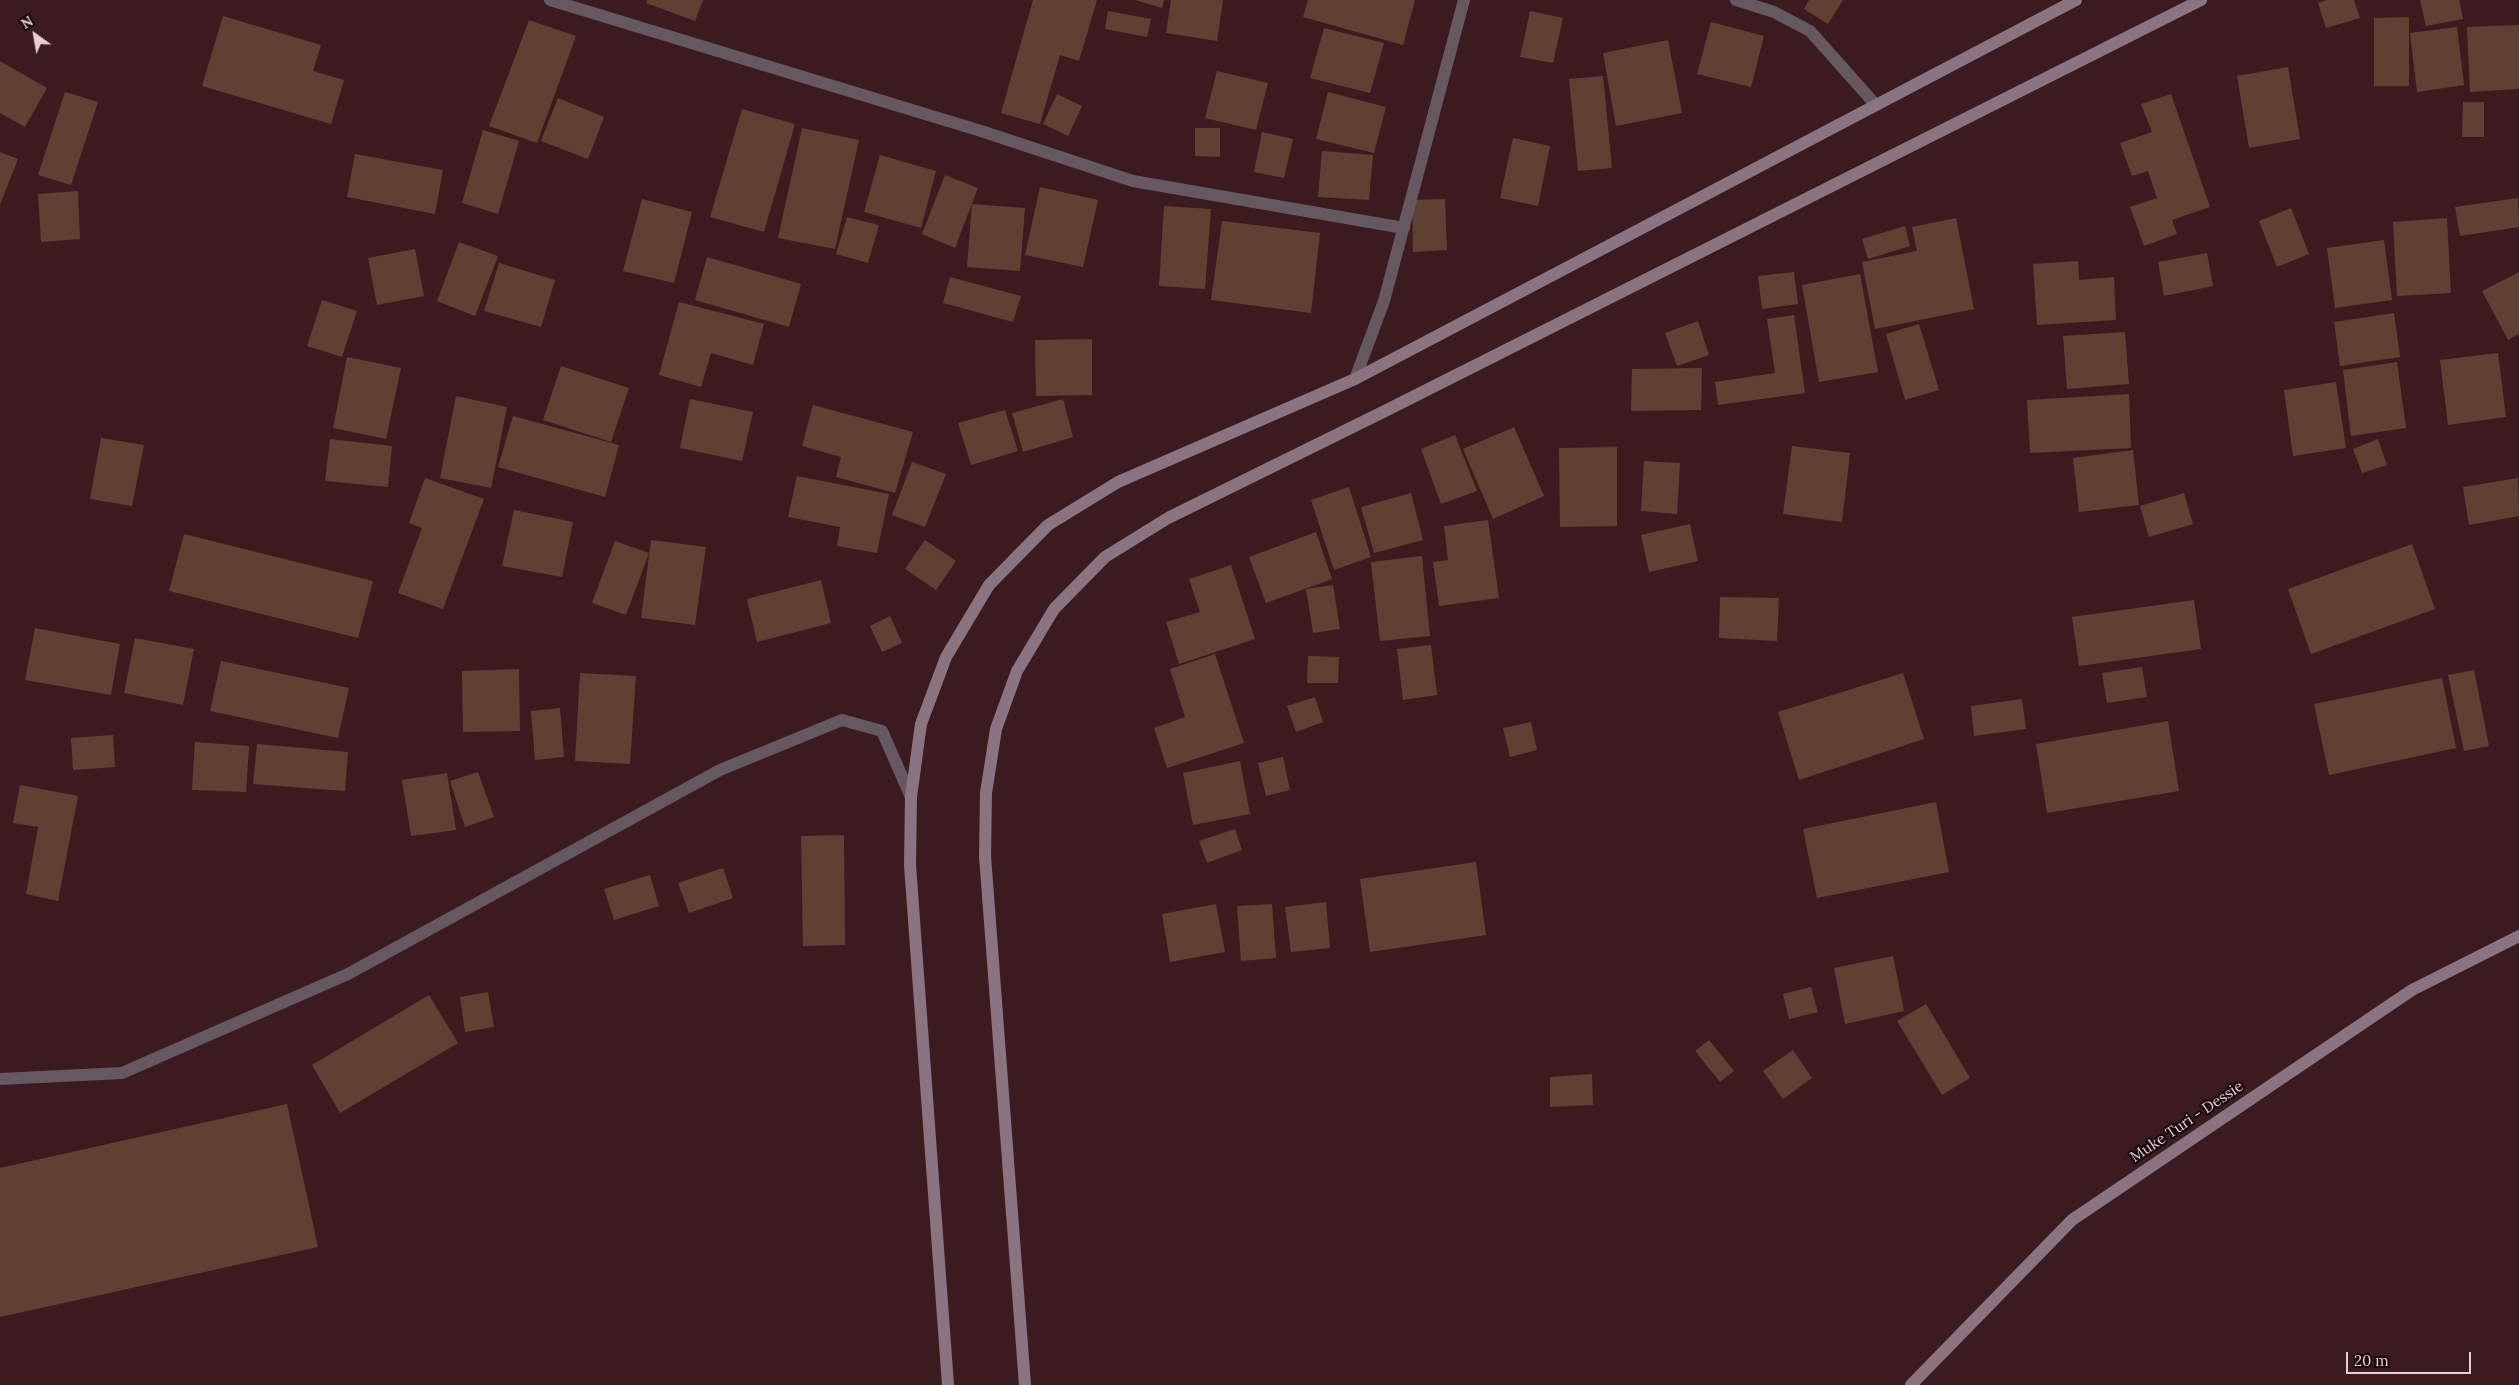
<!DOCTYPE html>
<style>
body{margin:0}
#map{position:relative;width:2519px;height:1385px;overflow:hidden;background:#3b1b20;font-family:Lora,serif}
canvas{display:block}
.north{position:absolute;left:10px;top:10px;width:50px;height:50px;-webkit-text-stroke:4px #190b0d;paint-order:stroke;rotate:328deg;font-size:14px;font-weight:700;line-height:20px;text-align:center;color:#e6d0d2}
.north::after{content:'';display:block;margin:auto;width:18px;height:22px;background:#e6d0d2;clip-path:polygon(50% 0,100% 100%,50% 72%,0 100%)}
.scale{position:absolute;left:2346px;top:1352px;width:125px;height:22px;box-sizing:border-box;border:2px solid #e6d0d2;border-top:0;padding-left:6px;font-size:15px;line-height:18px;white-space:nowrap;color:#e6d0d2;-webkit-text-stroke:4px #190b0d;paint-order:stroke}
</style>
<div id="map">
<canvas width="2519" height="1385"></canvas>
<div class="north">N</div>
<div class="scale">20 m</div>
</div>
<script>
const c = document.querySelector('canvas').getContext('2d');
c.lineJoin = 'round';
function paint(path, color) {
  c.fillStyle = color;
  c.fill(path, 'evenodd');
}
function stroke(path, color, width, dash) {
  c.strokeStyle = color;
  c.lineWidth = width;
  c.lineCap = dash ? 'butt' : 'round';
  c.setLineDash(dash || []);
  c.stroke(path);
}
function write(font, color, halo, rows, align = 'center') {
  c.font = font + ' Lora,serif';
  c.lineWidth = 4.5;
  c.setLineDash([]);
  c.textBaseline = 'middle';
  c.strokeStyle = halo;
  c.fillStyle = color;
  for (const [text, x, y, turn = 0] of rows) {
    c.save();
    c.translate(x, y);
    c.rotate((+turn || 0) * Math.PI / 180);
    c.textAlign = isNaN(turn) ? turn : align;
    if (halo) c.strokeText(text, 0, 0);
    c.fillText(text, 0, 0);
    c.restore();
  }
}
paint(new Path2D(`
 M647 0H703L695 21 646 3Z
 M1033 0H1097L1079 61 1060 55 1040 124 1001 113Z
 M1135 0H1164L1162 8Z
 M1171 0H1223L1217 41 1166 33Z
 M1308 0H1415L1403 45 1303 17Z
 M1809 0H1843L1828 24 1804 9Z
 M2327 0H2354L2360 18 2326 28 2318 3Z
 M2420 0H2459L2463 19 2426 26Z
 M1108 11 1151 19 1147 37 1105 29Z
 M1530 11 1563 18 1553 63 1520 57Z
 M223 16 321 45 313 71 344 80 331 124 202 86Z
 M2409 17V86H2374V18Z
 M529 20 576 36 537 143 489 126Z
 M1711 22 1764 36 1751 87 1697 74Z
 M2519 25V89L2470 92 2467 27Z
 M2457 27 2464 85 2417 92 2410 33Z
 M1324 28 1384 43 1370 93 1310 78Z
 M1668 40 1682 113 1616 126 1603 53Z
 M0 61 47 88 25 127 0 113Z
 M2288 67 2300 139 2249 148 2237 76Z
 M1217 71 1268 83 1256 130 1205 118Z
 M1603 76 1612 168 1578 171 1569 79Z
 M65 92 98 102 71 185 38 175Z
 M1328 92 1386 107 1374 153 1316 139Z
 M1057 94 1082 106 1068 136 1043 124Z
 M2171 94 2210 207 2172 220 2177 234 2144 246 2130 207 2157 198 2148 171 2132 176 2120 143 2152 132 2141 104Z
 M558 98 604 117 588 159 541 141Z
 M2463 102H2484V137H2462Z
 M742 109 795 124 764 232 710 217Z
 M802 128 859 140 835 249 778 238Z
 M1195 128H1220V157L1195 156Z
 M483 130 519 141 498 214 462 203Z
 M1262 132 1293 139 1284 178 1254 172Z
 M1513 138 1550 146 1538 206 1500 198Z
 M1322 151 1373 155 1369 200 1318 197Z
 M0 152 18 159 0 205Z
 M355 154 443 170 435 214 347 197Z
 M880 155 936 171 921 228 864 212Z
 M945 175 978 188 955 248 922 234Z
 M1040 187 1098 200 1083 267 1025 255Z
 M78 191 80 239 41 242 38 194Z
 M2518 198 2519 227 2460 236 2455 207Z
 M642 199 692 212 674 283 623 271Z
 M1445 199 1447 250 1413 252 1412 200Z
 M972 204 1025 208 1020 271 967 267Z
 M1164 206 1211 209 1205 289 1159 286Z
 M2291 208 2309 254 2277 267 2259 221Z
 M847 217 879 225 868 263 836 254Z
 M1956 218 1974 309 1875 329 1862 262 1917 251 1912 227Z
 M2447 218 2451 293 2397 296 2393 222Z
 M1222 221 1320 233 1311 313 1211 300Z
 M1905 226 1910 246 1868 259 1862 239Z
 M2384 240 2392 300 2335 308 2327 248Z
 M459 242 498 256 475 316 437 301Z
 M415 249 424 296 377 305 368 258Z
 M2207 253 2213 286 2164 296 2158 262Z
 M707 257 801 284 789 327 695 300Z
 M2078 261 2079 280 2114 277 2116 320 2037 325 2033 264Z
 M499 263 555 280 541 327 484 311Z
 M1794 272 1798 304 1762 309 1758 276Z
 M2519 272V334L2508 340 2482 291Z
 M1860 274 1878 372 1819 382 1802 285Z
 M950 277 1021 296 1013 322 943 303Z
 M322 300 357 311 342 357 307 346Z
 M679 302 764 324 753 365 711 353 701 387 659 375Z
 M2394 313 2400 357 2340 366 2334 322Z
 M1794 315 1805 393 1718 405 1715 382 1775 373 1767 319Z
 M1698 321 1709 355 1677 366 1665 333Z
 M1919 324 1939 390 1905 400 1886 334Z
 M2125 332 2129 384 2067 389 2063 336Z
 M1092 339V395L1036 396 1035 340Z
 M2498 353 2506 417 2448 425 2440 360Z
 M347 357 401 368 386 439 333 428Z
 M2397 362 2406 428 2351 436 2343 370Z
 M561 366 629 388 611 442 543 420Z
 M1702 368 1701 410 1631 411 1632 369Z
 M2336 382 2346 448 2293 456 2284 390Z
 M2129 394 2131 448 2030 453 2027 400Z
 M456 396 507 407 491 488 440 478Z
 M690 399 753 412 742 461 680 448Z
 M1063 399 1073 437 1023 452 1012 413Z
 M813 405 913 432 895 493 836 477 841 457 802 446Z
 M1005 410 1018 451 971 465 958 423Z
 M513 416 619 445 605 497 498 467Z
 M1514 427 1544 496 1493 519 1463 449Z
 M1455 435 1477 491 1441 504 1421 449Z
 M101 438 144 445 132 506 90 499Z
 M330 439 392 446 388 487 325 481Z
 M2378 439 2387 465 2362 473 2353 449Z
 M1792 446 1850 453 1842 522 1783 514Z
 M1617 447V526L1560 527 1559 448Z
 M2133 450 2139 505 2079 512 2073 458Z
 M1644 461 1680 463 1677 514 1641 511Z
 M912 462 946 474 925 527 892 515Z
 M797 476 889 494 877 553 837 546 840 527 788 517Z
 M425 478 484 499 443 609 398 593 422 528 409 523Z
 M2518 478 2519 516 2469 525 2463 487Z
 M1349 487 1371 557 1334 570 1311 500Z
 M1411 493 1423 540 1374 553 1361 507Z
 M2184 493 2193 524 2149 537 2140 506Z
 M514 510 573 522 562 577 502 566Z
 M1488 520 1499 598 1439 606 1433 562 1448 560 1444 526Z
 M1690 524 1698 561 1649 572 1641 535Z
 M1316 532 1332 579 1266 603 1249 557Z
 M184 534 373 581 358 638 169 591Z
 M651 540 706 547 695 625 641 618Z
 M925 540 956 561 936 590 905 569Z
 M615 541 649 553 626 615 592 603Z
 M2412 544 2435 609 2311 654 2288 589Z
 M1422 556 1430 636 1380 641 1371 562Z
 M1231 565 1255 639 1179 664 1166 622 1200 612 1189 579Z
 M821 580 831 623 757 642 747 599Z
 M1333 585 1340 629 1313 633 1306 589Z
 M1720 597 1779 598 1777 641 1719 638Z
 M2194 600 2201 649 2079 666 2072 617Z
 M890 616 902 643 882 652 870 626Z
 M35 628 120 644 111 695 25 680Z
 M135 638 194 649 183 705 124 693Z
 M1431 645 1437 695 1403 700 1397 649Z
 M1215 654 1244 743 1167 768 1154 728 1185 717 1170 669Z
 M1308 656 1339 657 1338 683H1307Z
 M221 661 349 688 338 738 210 711Z
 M2142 667 2147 697 2107 703 2102 673Z
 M519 669 520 731 463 732 462 671Z
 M2474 670 2489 746 2464 751 2448 675Z
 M580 673 636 676 630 764 575 761Z
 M1903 673 1924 739 1799 780 1778 712Z
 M2442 678 2456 748 2329 775 2314 704Z
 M1315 697 1323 722 1296 732 1287 706Z
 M2022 699 2026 729 1974 736 1971 706Z
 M560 708 564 757 535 760 531 711Z
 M2168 721 2179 791 2047 813 2036 744Z
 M1531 722 1537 750 1510 757 1503 728Z
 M113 735 115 767 73 770 71 738Z
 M195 742 249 746 246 792 192 790Z
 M257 744 348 752 345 791 253 784Z
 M1283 757 1290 790 1266 796 1258 763Z
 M1240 761 1250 814 1193 825 1183 773Z
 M478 772 494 817 465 827 450 781Z
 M447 773 456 830 411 836 402 780Z
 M20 785 78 796 58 901 26 894 38 827 13 823Z
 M1936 802 1949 872 1817 898 1803 829Z
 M1235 829 1242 850 1207 863 1199 841Z
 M844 835 845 945 803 946 801 836Z
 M1476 862 1486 935 1370 952 1360 879Z
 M723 868 733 898 689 913 678 883Z
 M650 875 659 906 614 920 604 889Z
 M1326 902 1330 948 1291 952 1285 907Z
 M1216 904 1225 952 1170 962 1162 914Z
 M1272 904 1276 958 1241 961 1237 906Z
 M1893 956 1904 1011 1845 1024 1834 968Z
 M1811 987 1818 1012 1789 1019 1783 994Z
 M488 992 494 1027 465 1032 460 997Z
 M429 995 458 1043 340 1113 312 1065Z
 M1926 1004 1970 1078 1942 1095 1897 1021Z
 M1709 1040 1734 1071 1720 1082 1695 1051Z
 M1793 1050 1812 1078 1783 1099 1763 1071Z
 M1592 1074 1593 1105 1550 1107V1077Z
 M287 1104 318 1247 0 1317V1168Z`), '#604033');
stroke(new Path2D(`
 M550 0 981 131 1133 181 1404 228
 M1736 0 1774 12 1810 31 1875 104
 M1355 379 1384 301 1464 0
 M0 1079 122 1073 348 974 720 770 842 720 882 731 911 797`), '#665861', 12);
stroke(new Path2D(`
 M948 1385 910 865 911 797 921 724 946 657 989 585 1048 525 1118 482 1355 379 2076 0
 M1025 1385 985 856 986 793 996 729 1017 671 1054 609 1105 557 1168 518 1385 411 2201 0
 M1911 1385 2072 1220 2412 990 2519 936`), '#8a7482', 12);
write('15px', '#e6d0d2', '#190b0d', [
 ["Muke Turi - Dessie",2187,1122,-34]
]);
</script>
